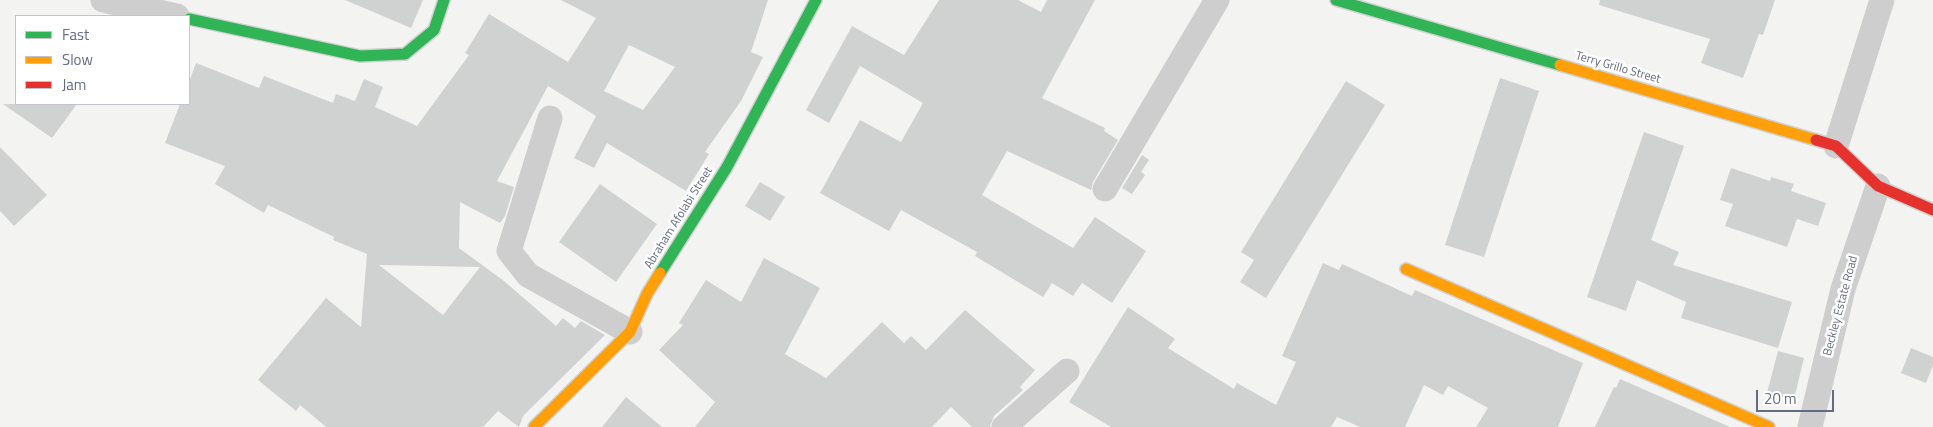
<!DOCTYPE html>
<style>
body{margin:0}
#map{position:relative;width:1933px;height:427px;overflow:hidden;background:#f3f4f1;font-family:"Titillium Web",sans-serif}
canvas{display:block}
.legend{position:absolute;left:15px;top:15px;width:175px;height:90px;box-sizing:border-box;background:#fff;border:1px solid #c1c4cd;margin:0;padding:6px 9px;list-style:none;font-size:15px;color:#636c82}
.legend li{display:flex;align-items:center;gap:10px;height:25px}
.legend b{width:25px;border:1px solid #c1c4cd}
.scale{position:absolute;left:1756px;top:390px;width:78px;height:22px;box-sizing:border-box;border:2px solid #636c82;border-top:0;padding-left:6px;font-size:15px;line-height:18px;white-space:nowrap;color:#636c82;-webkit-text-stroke:4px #fff;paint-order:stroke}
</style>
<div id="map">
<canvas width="1933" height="427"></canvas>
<ul class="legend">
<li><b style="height:6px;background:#30b455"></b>Fast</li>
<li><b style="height:6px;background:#ff9f0a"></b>Slow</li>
<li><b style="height:6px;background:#e5322d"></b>Jam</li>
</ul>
<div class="scale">20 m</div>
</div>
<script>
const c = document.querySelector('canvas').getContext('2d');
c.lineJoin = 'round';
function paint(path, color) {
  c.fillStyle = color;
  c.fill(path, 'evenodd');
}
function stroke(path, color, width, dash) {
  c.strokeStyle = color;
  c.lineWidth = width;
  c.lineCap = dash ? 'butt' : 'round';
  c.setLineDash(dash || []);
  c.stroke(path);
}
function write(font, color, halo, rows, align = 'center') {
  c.font = font + ' "Titillium Web",sans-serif';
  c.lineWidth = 5;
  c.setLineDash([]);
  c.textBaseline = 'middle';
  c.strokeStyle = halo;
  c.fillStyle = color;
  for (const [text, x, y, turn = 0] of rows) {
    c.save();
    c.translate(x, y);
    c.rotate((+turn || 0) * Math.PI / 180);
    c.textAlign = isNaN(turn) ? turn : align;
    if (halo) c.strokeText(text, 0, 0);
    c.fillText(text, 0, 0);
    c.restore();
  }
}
paint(new Path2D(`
 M345 0H423L411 28Z
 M561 0H768L751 52 763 57 741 101 705 152 709 154 686 191 607 143 594 168 574 158 596 116 548 86 497 181 514 187 505 216 500 223 460 202 459 248 504 281 556 326 563 318 575 328 581 321 605 335 523 416 519 427 498 411 483 427H326L300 405 296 411 258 380 326 298 361 327 367 254 333 240 334 237 268 205 264 213 215 184 225 166 165 143 180 104H189V82L196 63 259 88 264 76 333 103 336 94 355 101 364 79 383 87 375 107 417 126 469 55 465 53 489 14 568 62 596 18ZM629 45 675 67 643 110 604 91ZM379 265 480 267 443 315Z
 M939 0H1018L1041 12 1047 0H1095L1042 98 1105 128 1104 131 1118 140 1093 182 1091 190 1007 151 982 195 1073 248 1095 217 1146 251 1112 303 1082 283 1073 296 1052 283 1043 297 975 256 977 252 901 210 889 231 820 193 860 120 901 142 923 103 860 66 829 123 806 110 852 26 904 55Z
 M1600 0H1775L1763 35 1759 34 1743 78 1701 63 1710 39 1599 5Z
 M1500 78 1539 91 1484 257 1445 245Z
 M1346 81 1385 105 1266 298 1240 282 1254 260 1241 252Z
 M3 104H77L52 138Z
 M1644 132 1684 146 1651 240 1679 252 1673 265 1792 302 1778 348 1681 318 1686 302 1637 280 1626 311 1587 297Z
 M0 147 47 195 14 226 0 211Z
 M1142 155 1149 160 1141 172 1145 175 1132 194 1122 188Z
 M1731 168 1770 181 1771 177 1794 184 1791 191 1826 203 1818 226 1797 219 1787 247 1725 226 1733 204 1720 200Z
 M760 182 785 197 770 221 745 206Z
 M600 184 657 224 616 282 559 242Z
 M764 258 820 288 785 354 826 378 882 322 904 343 911 336 926 350 965 310 1035 370 1020 387 1023 390 994 416 990 427H972L951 407 932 427H695L715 402 659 350 683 325 679 323 706 280 741 302Z
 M1323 263 1339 270 1342 264 1412 296 1415 290 1583 363 1558 427H1476L1488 408 1448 386 1443 395 1424 385 1405 427H1360L1337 417 1331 427H1111L1069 402 1128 307 1175 339 1168 348 1234 389 1237 383 1276 405 1296 362 1282 356Z
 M1911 348 1933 357V365L1926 383 1901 373Z
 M1778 351 1804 358 1794 399 1767 393Z
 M1620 379 1730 427H1595L1614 387 1616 388Z
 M626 397 662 427H602Z`), '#d0d1d1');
const fast = new Path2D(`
 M1336 0 1560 65
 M189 19 360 56 405 54 434 30 444 0
 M660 273 727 167 816 0`);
const slow = new Path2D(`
 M1560 65 1816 140
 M1406 269 1769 427
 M534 427 630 332 647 294 660 273`);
const jam = new Path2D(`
 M1816 140 1836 146 1878 186 1933 210`);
stroke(fast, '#d0d1d2', 14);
stroke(slow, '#d0d1d2', 14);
stroke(jam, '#d0d1d2', 14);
stroke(new Path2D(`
 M103 0 177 16
 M550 118 509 251 528 275 630 332
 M1836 146 1882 0
 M1105 189 1217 0
 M1004 427 1067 371
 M1810 427 1843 289 1878 186`), '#cececf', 25);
stroke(fast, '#30b455', 11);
stroke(slow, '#ff9f0a', 11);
stroke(jam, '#e5322d', 11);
write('12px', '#636c82', '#fff', [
 ["Terry Grillo Street",1618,68,16],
 ["Abraham Afolabi Street",679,218,-58],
 ["Beckley Estate Road",1841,306,-75]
]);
</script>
